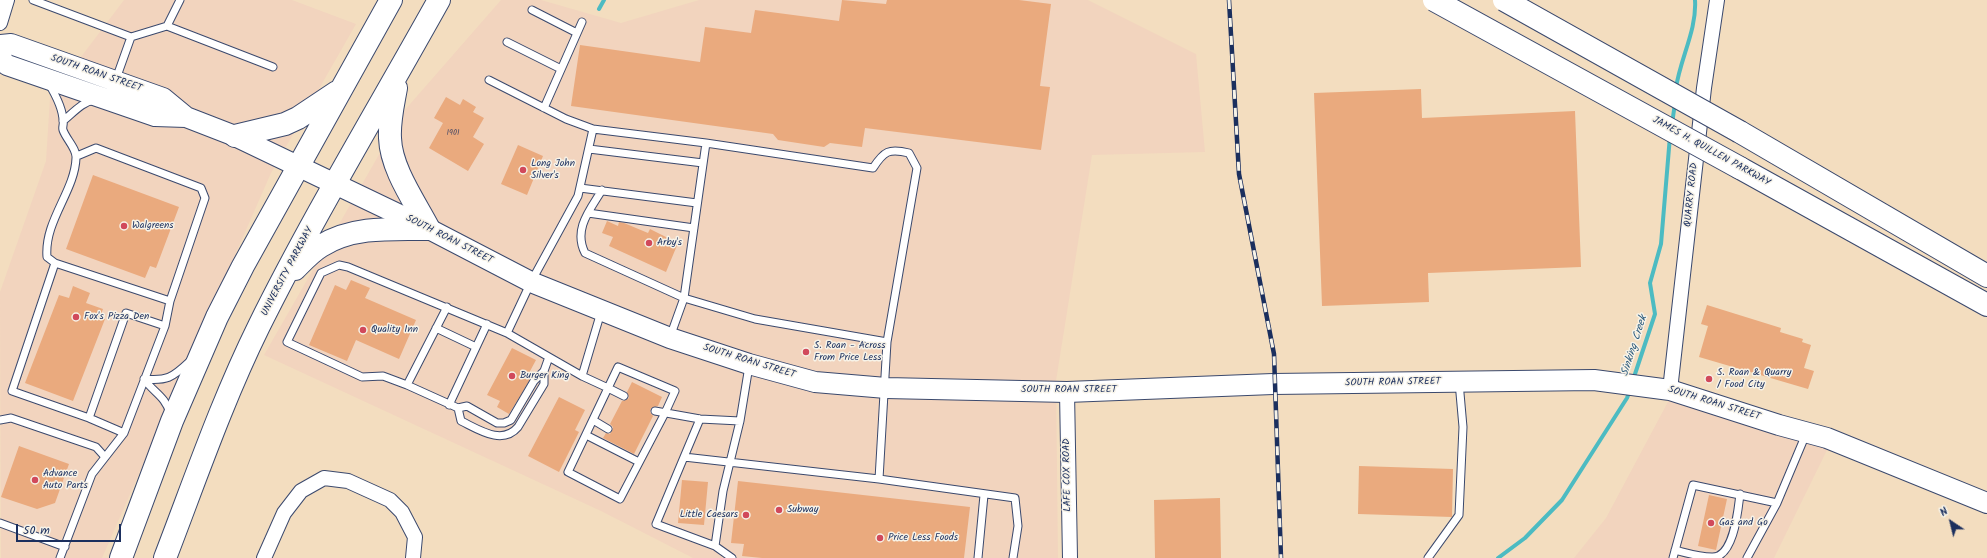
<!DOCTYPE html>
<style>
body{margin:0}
#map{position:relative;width:1987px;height:558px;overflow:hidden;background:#f3ddbf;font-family:Kalam,sans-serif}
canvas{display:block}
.north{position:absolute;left:1931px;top:502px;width:40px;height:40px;-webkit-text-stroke:3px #f7f3e8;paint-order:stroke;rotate:325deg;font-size:11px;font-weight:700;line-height:16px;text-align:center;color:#1b2f5e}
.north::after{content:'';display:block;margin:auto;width:14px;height:18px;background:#1b2f5e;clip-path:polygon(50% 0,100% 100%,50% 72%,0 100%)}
.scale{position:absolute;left:16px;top:524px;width:105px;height:18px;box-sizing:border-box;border:2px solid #1b2f5e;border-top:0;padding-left:5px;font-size:12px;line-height:14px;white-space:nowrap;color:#1b2f5e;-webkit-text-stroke:3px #f7f3e8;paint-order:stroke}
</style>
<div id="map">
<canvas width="1987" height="558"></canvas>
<div class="north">N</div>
<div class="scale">50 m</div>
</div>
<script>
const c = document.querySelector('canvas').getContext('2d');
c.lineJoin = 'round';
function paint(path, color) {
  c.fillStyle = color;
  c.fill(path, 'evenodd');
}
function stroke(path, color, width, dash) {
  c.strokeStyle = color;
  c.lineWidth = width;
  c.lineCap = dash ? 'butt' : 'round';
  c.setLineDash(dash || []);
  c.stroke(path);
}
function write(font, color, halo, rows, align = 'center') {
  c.font = font + ' Kalam,sans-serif';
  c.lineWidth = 3;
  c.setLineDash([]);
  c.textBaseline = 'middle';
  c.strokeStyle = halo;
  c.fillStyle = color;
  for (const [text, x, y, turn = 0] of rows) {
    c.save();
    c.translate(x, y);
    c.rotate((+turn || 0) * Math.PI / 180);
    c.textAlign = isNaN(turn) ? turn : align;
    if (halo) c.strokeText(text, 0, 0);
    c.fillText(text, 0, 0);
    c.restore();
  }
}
paint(new Path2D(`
 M124 0H292L356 24 271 173 102 558H1L0 292 46 161 50 98Z
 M501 0H541L621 23 699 0H1088L1196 54 1205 152 1092 155 1056 381 1058 558H693L601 511 264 355 404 111Z
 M1670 398 1828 448 1774 558H1574L1606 518Z`), '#f2d4be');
stroke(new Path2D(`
 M599 9 604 0
 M1676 88C1680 59 1697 30 1695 0
 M1672 124 1675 103
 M1633 380 1655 314 1650 283 1661 244 1670 136
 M1498 558 1525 538 1562 500 1627 398 1630 390`), '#4cbbc2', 4);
paint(new Path2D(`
 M842 0 886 4 887 0H1019L1051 4 1040 86 1050 87 1041 150 865 128 862 147 830 143 824 147 778 140 773 134 571 106 580 45 700 62 705 27 751 33 755 10 839 21Z
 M1421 89 1422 118 1575 111 1581 267 1428 273 1429 302 1322 306 1314 93Z
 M446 97 460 105 463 99 476 107 473 112 484 118 473 137 484 144 468 171 429 148 443 123 434 118Z
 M518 145 543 156 527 195 501 184Z
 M93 175 179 207 156 268 150 266 145 278 66 249Z
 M607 221 618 226 619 222 624 223 648 233 650 229 678 243 666 272 609 246 613 237 602 233Z
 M351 280 370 288 365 298 416 320 399 359 356 340 347 361 309 345 335 285 346 290Z
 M73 286 90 293 86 303 103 309 100 317 105 319 73 401 25 383 59 295 69 298Z
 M1707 305 1781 328 1780 332 1803 339 1802 342 1811 345 1804 368 1814 371 1808 389 1699 357 1708 326 1701 324Z
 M512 348 536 360 529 373 533 375 509 414 497 407 500 401 487 395Z
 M632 382 662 397 658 406 651 408 650 412 653 416 634 454 603 438 606 433 610 434 612 431 613 427 610 424 622 401 626 400 629 398 627 392Z
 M559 397 585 410 575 430 579 432 559 472 528 456Z
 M19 446 69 464 55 503 37 509 1 497Z
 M1359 466 1453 469 1452 517 1358 514Z
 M682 480 708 482 704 525 678 523Z
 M738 481 970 507 964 558H762L742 556 744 544 731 543Z
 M1709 495 1727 499 1716 550 1698 546Z
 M1220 498 1221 558H1155L1154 500Z`), '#eaaa7e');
const lane = new Path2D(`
 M33 0 131 37 116 79
 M532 10 577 33
 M167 26 180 0
 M131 37 167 26 273 67
 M507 42 561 69
 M489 80 566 119 593 129 706 143 873 168C884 151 889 148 909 153L917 168 887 342 879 479
 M49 84C55 94 63 110 63 121 64 124 62 127 63 130 66 139 77 149 76 158 75 191 44 221 47 257L55 263 170 301 205 198 201 188 96 148 77 156
 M544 108 582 22
 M63 121C73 113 82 102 94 100
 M589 149 703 163
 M580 188 697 203
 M602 190C590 210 573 229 585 253L684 298 755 319 887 342
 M588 213 694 228
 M55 263 12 391 89 418 124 433 92 474 60 558
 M447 307 407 385 383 376 362 377 287 342 321 273 339 265 348 267 507 333 531 282 578 196 593 129
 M436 328 476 347
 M507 333 582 376 601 312
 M670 337 684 298 706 143
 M582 376 608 388 568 472 620 499 665 413 675 391 618 367 608 388 624 396
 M144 379C167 381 172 378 189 362
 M144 379C154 393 165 396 170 413
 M407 385 458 408 467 406 497 423H504L511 420 534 381 544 371 549 357
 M449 405 487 324
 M458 408 461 421C478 429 502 446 518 427L544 384V371
 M655 411 700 419 740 421
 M89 418 126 313 165 326 170 301
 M700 419 684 457 879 479 1015 498 1018 526 1013 558
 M0 420 11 418 96 447 105 457
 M593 420 608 429
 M124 433 165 326
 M586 435 639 462
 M684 457 656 524 715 546 732 558
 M0 523 65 547
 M715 546 723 491 740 421 749 366
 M1675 550C1687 553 1699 557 1712 557 1734 558 1738 510 1740 494
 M978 558 984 495
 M1428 558 1459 515 1463 427 1459 382
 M1673 558 1693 485 1777 503
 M1747 558 1777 503 1806 434`);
const street = new Path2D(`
 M0 23 7 0
 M1670 390 1704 88 1717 0
 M1067 392 1070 558
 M264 558 284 513 301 491 324 478 348 481 390 500 402 512 415 537 413 558`);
const secondary = new Path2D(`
 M0 45 11 44 163 98 186 117
 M0 58 7 65 155 116 186 117 235 136 429 229 531 282 670 338 749 364 815 382 886 388 1067 392 1273 384 1594 380 1670 390 1779 425 1827 438 1987 503`);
const highway = new Path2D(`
 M1740 132 1987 276
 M235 136 285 124 298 118 337 92
 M1740 168 1987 305
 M295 269C303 261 311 252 321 246 353 226 392 229 429 229 415 202 391 169 390 138 389 121 393 105 396 88
 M121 558 172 421 217 317 243 266 391 0
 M165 558C195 480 222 401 259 326 314 215 379 108 439 0`);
stroke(lane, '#3b496d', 9);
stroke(street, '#3b496d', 16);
stroke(secondary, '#3b496d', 22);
stroke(highway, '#3b496d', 24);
stroke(lane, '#fff', 7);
stroke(street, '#fff', 14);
stroke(secondary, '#fff', 20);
stroke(highway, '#fff', 22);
const rail = new Path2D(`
 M1229 0 1239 174 1274 354 1281 558`);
stroke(rail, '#1b2f5e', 4.5);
stroke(rail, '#f7f3e8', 3, [9]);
const highwayBridge = new Path2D(`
 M1434 0 1740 168
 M1504 0 1740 132`);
stroke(highwayBridge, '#3b496d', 24, []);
stroke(highwayBridge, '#fff', 22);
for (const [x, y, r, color] of [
 [523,170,4,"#d1495b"],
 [124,226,4,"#d1495b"],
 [649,243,4,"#d1495b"],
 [76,317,4,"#d1495b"],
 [363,330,4,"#d1495b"],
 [806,352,4,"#d1495b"],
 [512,376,4,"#d1495b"],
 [1709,379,4,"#d1495b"],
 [35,480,4,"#d1495b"],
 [779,510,4,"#d1495b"],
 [746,515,4,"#d1495b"],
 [1711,523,4,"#d1495b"],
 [880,538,4,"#d1495b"]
]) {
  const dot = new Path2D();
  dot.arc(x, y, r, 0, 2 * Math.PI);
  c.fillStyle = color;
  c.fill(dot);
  stroke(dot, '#f7f3e8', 1.5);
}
write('8px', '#4f4e66', null, [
 ["1901",453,134]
]);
write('10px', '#1b2f5e', '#f7f3e8', [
 ["SOUTH ROAN STREET",96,74,19],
 ["JAMES H. QUILLEN PARKWAY",1711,152,29],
 ["QUARRY ROAD",1692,195,-84],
 ["SOUTH ROAN STREET",449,240,27],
 ["UNIVERSITY PARKWAY",288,272,-62],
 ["SOUTH ROAN STREET",749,362,17],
 ["SOUTH ROAN STREET",1393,383,-1],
 ["SOUTH ROAN STREET",1069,390],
 ["SOUTH ROAN STREET",1714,404,17],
 ["LAFE COX ROAD",1068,475,-91]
]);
write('10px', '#1b2f5e', '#f7f3e8', [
 ["Long John",531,164],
 ["Silver's",531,176],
 ["Walgreens",132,226],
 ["Arby's",657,243],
 ["Fox's Pizza Den",84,317],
 ["Quality Inn",371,330],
 ["S. Roan - Across",814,346],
 ["From Price Less",814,358],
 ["S. Roan & Quarry",1717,373],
 ["/ Food City",1717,385],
 ["Burger King",520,376],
 ["Advance",43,474],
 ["Auto Parts",43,486],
 ["Subway",787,510],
 ["Little Caesars",738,515,"right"],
 ["Gas and Go",1719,523],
 ["Price Less Foods",888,538]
], 'left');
write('italic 11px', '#2a597c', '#f7f3e8', [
 ["Sinking Creek",1635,346,-72]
]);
</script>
